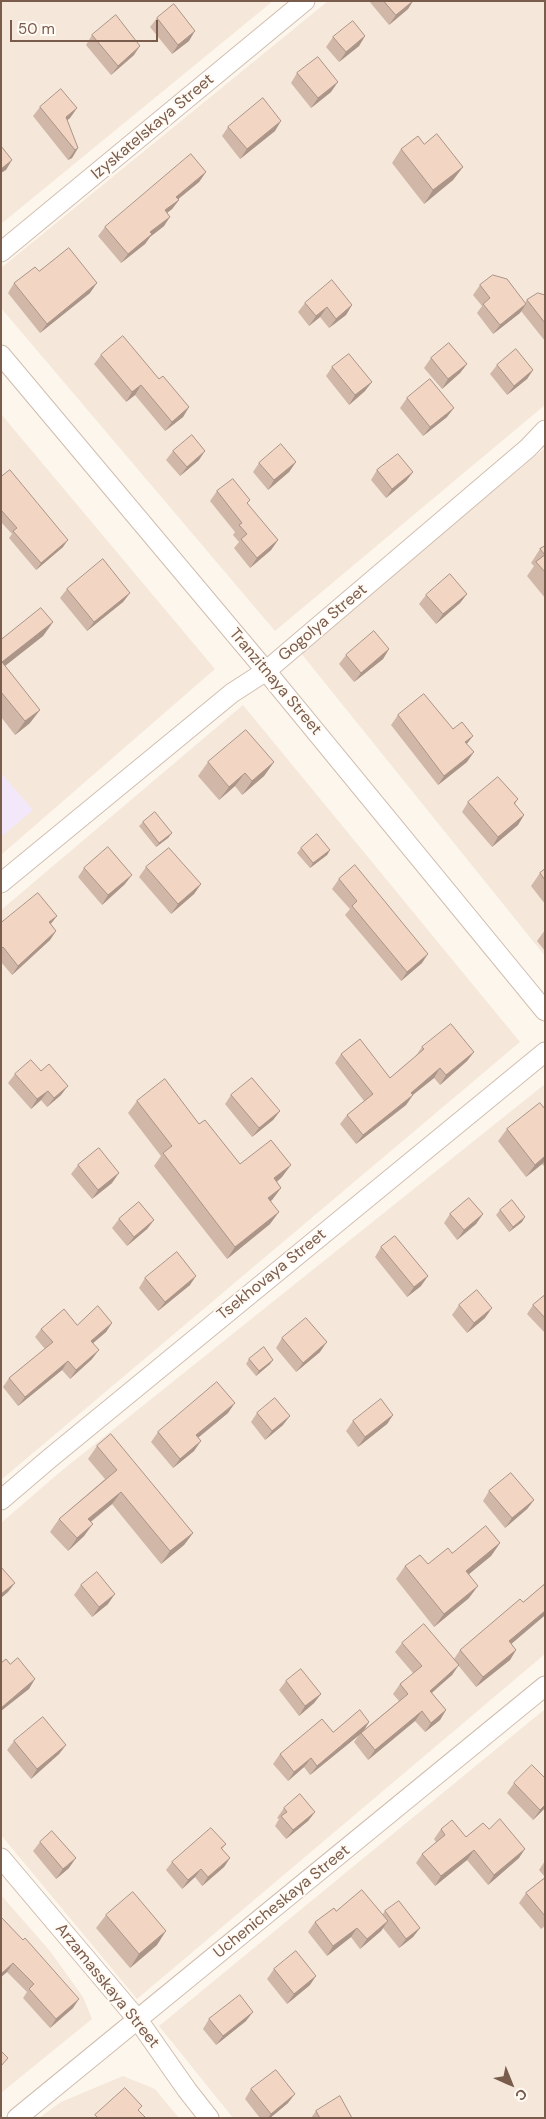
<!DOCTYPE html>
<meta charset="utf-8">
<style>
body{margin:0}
#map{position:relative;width:546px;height:2119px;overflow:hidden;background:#fdf6ec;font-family:"DM Sans",sans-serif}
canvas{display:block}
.frame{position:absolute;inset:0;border:2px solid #7a5c4d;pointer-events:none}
.north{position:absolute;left:486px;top:2059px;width:50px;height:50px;-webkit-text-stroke:4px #fffaf3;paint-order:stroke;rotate:136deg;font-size:14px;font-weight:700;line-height:20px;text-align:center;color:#7a5c4d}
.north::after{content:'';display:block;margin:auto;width:18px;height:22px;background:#7a5c4d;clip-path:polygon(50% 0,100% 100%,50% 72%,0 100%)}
.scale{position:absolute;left:10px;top:20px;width:148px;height:22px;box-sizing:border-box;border:2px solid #7a5c4d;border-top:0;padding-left:6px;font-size:15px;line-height:18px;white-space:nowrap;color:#7a5c4d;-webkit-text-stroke:4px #fffaf3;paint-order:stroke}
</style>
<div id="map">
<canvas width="546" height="2119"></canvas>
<div class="frame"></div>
<div class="north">С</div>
<div class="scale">50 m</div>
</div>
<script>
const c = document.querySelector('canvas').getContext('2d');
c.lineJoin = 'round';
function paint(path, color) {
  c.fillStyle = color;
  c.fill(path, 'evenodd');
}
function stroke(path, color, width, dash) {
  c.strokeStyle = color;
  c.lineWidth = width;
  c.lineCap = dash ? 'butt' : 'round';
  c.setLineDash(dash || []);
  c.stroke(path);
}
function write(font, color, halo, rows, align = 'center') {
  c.font = font + ' "DM Sans",sans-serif';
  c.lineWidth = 4;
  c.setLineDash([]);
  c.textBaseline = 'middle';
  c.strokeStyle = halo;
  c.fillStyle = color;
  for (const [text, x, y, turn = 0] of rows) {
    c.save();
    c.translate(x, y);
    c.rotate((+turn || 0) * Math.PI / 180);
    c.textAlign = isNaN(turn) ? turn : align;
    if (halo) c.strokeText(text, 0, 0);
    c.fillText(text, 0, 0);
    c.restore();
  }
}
paint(new Path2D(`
 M1 1H273L1 224Z
 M328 1H545V405L275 631 1 308V268Z
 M1 414 215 669 1 855Z
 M545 448V956L300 652Z
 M243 705 520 1042 1 1480V910Z
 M545 1084V1654L137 1999 1 1835V1523L60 1472Z
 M545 1709V2118H233L159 2026Z
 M1 1895 50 1951 83 1997 92 2019 1 2093Z
 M123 2076 155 2089 179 2118H39L61 2102Z`), '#f5e8da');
paint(new Path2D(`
 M1 773 33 810 1 837Z`), '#f3e8fa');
const minor = new Path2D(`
 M1 252 305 1
 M1 355 266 671 545 1011
 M1 883 232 693 266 671 528 448 545 430
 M1 1500 49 1459 545 1052
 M1 1858 138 2020 187 2090 209 2118
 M17 2118 545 1686`);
stroke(minor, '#d1beb0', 21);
stroke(minor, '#fff', 19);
paint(new Path2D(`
 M369 1H413L408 9 389 25Z
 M157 18 189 41 172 54 150 27Z
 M92 35 134 55 111 75 86 45Z
 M365 36 359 46 339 62 326 47 333 37Z
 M297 73 331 92 311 108 291 83Z
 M40 107 77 108 70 118 67 120 78 148 72 158 68 160 33 116Z
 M228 127 275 131 240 159 222 136Z
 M401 149 463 167 453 180 424 204 392 163Z
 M206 172 199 182 178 199 179 200 172 209 167 213 164 226 150 237 145 244 121 263 98 236 105 227Z
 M39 271 90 293 40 333 8 293 14 283Z
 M480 285 525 303 527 300 545 295V341L521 311 520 313 493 334 477 313 482 306 473 295Z
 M305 303 352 305 346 315 329 328 320 317 309 326 298 312Z
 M101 355 159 379 189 407 183 417 165 431 135 395 126 402 94 364Z
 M431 358 467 364 460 373 442 389 424 368Z
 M497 365 533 370 527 379 507 395 490 374Z
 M332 367 365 391 349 405 326 376Z
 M407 398 447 417 423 436 400 408Z
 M173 451 199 460 180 476 166 460Z
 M296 462 289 472 268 490 253 472 259 463Z
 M377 470 413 472 406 481 386 498 371 480Z
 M1 477 63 547 36 570 9 538 12 534 1 522Z
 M217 491 250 500 247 504 278 540 271 550 250 568 234 548 239 542 233 535 235 532 210 501Z
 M545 546V598L527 576 534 566 531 563 540 549Z
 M67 589 130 593 123 602 87 631 60 598Z
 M467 594 460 603 436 624 419 604 426 595Z
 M53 622 43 636 5 666 30 723 15 735 1 717V640Z
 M389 649 383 659 354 682 339 664 346 655Z
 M398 715 453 729 467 744V762L438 785 391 725Z
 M208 762H274L264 776 242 795 235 786 219 800 198 776Z
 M518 799 515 804 524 815 518 825 492 847 462 812 468 802Z
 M143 822 172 833 168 838 156 847 139 826Z
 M301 848 330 850 327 855 310 868 297 853Z
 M146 867 201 884 194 894 171 914 139 877Z
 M84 868 125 884 102 905 78 877Z
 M545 869V904L531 886 540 873Z
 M339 879 422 963 401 981 345 915 350 909 332 889Z
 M1 923 51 924 56 931 50 940 12 975 1 962Z
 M545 930V951L537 941Z
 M422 1047 474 1052 467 1061 440 1085 434 1078 413 1095 406 1105 356 1144 340 1124 347 1115 364 1101 335 1063 341 1054 390 1078 415 1057Z
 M15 1074 61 1095 47 1107 41 1100 31 1109 8 1083Z
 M231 1095 280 1111 273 1120 252 1137 225 1104Z
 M137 1101 199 1124 240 1164 282 1177 277 1182 281 1188 271 1201 270 1224 227 1259 154 1166 161 1156 128 1113Z
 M545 1109V1167L542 1164 526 1177 498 1141 507 1129Z
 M78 1165 112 1183 92 1199 71 1174Z
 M500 1210 522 1222 509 1232 496 1215Z
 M450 1214H483L476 1224 457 1240 444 1223Z
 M119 1219 154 1220 147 1229 127 1246 112 1228Z
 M381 1247 421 1286 407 1297 375 1257Z
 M145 1278 190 1285 158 1311 139 1288Z
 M545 1295V1333L527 1314 533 1305Z
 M459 1305 485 1318 467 1333 452 1315Z
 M112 1323 106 1332 93 1343 92 1359 70 1379 62 1370 18 1406 3 1387 9 1378 45 1349 35 1337 41 1329 77 1325Z
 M282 1338 320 1352 296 1372 276 1348Z
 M249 1359 273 1360 270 1364 256 1376 246 1364Z
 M228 1413 198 1438 194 1451 173 1468 151 1442 158 1432Z
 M257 1413 283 1425 265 1440 251 1422Z
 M393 1415 387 1424 358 1447 346 1431 353 1421Z
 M97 1446 193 1533 184 1545 161 1564 112 1504 91 1522 84 1536 68 1551 50 1532 59 1519 105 1479 88 1459Z
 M489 1491 534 1500 527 1509 505 1528 483 1501Z
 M500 1543 491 1556 469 1574V1598L434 1627 396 1579 405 1566 428 1564 452 1553Z
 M545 1584V1617L544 1616 511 1644 516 1650 510 1660 476 1687 458 1665 452 1675 432 1693 446 1710 440 1720 425 1732 415 1721 368 1760 354 1742 359 1735 310 1775 304 1767 288 1781 273 1764 280 1754 333 1732 369 1722 364 1730 399 1701 393 1694 400 1684 413 1673 395 1652 402 1643 454 1659 460 1650 523 1602Z
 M81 1585 108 1604 92 1617 74 1595Z
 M286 1681 321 1694 314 1703 299 1716 279 1690Z
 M14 1741 66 1745 59 1754 31 1779 7 1750Z
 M514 1783 545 1808 533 1820 507 1793Z
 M284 1808 315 1812 308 1821 286 1839 275 1826 279 1819 277 1818Z
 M441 1829 466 1837 489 1829 519 1858 488 1885 467 1860 435 1886 416 1863 422 1854 436 1842 434 1839Z
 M40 1842 69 1868 56 1879 33 1851Z
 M226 1844 222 1849 230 1858 224 1867 202 1886 195 1877 182 1889 166 1870 172 1862Z
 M545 1861V1877L539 1870Z
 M545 1878V1926L541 1929 519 1903 526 1893Z
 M336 1911 382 1915 385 1911 420 1928 413 1937 399 1948 383 1928 381 1931 360 1949 351 1937 327 1956 308 1932 315 1922Z
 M106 1915 157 1945 130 1968 96 1928Z
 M1 1917 73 2008 50 2028 23 1998 27 1992 7 1972 1 1977Z
 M274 1969 310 1985 287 2004 267 1979Z
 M209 2019 246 2021 216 2045 203 2029Z
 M251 2089 288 2103 270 2118H260L245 2099Z
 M316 2111 352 2118H311Z`), '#d1b7a8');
paint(new Path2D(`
 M413 1 408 9 389 25 396 15Z
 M195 31 189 41 172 54 178 45Z
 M365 36 359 46 339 62 346 52Z
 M140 46 134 55 111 75 118 66Z
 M338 82 331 92 311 108 318 98Z
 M77 108 70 118 59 127 66 117Z
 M281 121 275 131 240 159 247 149Z
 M78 148 72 158 68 160 75 150Z
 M12 160 6 170 1 173V169Z
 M463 167 453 180 424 204 433 190Z
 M206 172 199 182 170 206 176 197Z
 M179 200 172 209 159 219 165 210Z
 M170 217 164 226 150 237 145 244 121 263 128 254 150 232Z
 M97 283 90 293 40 333 47 324Z
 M526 304 520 313 493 334 500 325Z
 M352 305 346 315 329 328 336 319Z
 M327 307 320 317 309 326 316 316Z
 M467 364 460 373 442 389 448 379Z
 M533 370 527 379 507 395 514 386Z
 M372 382 365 391 349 405 355 395Z
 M141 385 135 395 126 402 132 392Z
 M189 407 183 417 165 431 172 422Z
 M454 408 447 417 423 436 430 427Z
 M205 451 199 460 180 476 187 467Z
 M296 462 289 472 268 490 274 480Z
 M413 472 406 481 386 498 392 489Z
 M68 540 63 547 36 570 41 563Z
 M278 540 271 550 250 568 257 558Z
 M130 593 123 602 87 631 94 622Z
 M467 594 460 603 436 624 443 614Z
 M53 622 43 636 1 669 2 662Z
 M389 649 383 659 354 682 361 673Z
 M40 710 30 723 15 735 25 721Z
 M473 736 466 745 465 742Z
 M474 752 467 762 438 785 444 776Z
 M274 762 264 776 242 795 252 781Z
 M245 773 235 786 219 800 229 787Z
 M524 815 518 825 492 847 498 837Z
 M172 833 168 838 156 847 159 843Z
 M330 850 327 855 310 868 313 863Z
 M132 875 125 884 102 905 108 895Z
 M201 884 194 894 171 914 178 904Z
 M57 916 50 925 49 922Z
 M56 931 50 940 12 975 18 966Z
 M428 954 422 963 401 981 407 972Z
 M474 1052 467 1061 440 1085 446 1075Z
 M440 1068 434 1078 405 1101 413 1095 406 1105 356 1144 363 1135Z
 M68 1086 61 1095 47 1107 54 1098Z
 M48 1091 41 1100 31 1109 37 1099Z
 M280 1111 273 1120 252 1137 259 1128Z
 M545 1156V1161L542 1164 526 1177 535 1165Z
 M291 1165 282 1177 265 1191 274 1178Z
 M119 1173 112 1183 92 1199 98 1190Z
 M281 1188 272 1200 259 1210 268 1198Z
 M279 1212 270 1224 227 1259 235 1247Z
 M483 1214 476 1224 457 1240 464 1230Z
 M525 1217 522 1222 509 1232 513 1227Z
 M154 1220 147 1229 127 1246 134 1237Z
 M196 1276 190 1285 158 1311 165 1302Z
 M428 1276 421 1286 407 1297 414 1287Z
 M492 1308 485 1318 467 1333 474 1323Z
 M112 1323 106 1332 85 1350 91 1341Z
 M327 1342 320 1352 296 1372 303 1363Z
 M99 1350 92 1359 70 1379 76 1370Z
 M273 1360 270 1364 256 1376 259 1371Z
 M68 1361 62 1370 18 1406 25 1397Z
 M235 1403 228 1413 189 1445 196 1435Z
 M393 1415 387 1424 358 1447 365 1437Z
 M290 1416 283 1425 265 1440 272 1431Z
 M201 1441 194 1451 173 1468 180 1459Z
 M121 1492 112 1504 79 1531 88 1519Z
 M534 1500 527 1509 505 1528 512 1518Z
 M93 1524 84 1536 68 1551 77 1538Z
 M193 1533 184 1545 161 1564 170 1551Z
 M500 1543 491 1556 457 1584 466 1571Z
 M15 1583 8 1592 1 1598V1594Z
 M478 1586 469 1598 434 1627 444 1614Z
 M115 1594 108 1604 92 1617 99 1607Z
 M545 1611V1615L544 1616 503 1651 509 1641Z
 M516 1650 510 1660 476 1687 483 1677Z
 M459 1665 452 1675 423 1700 430 1691Z
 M35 1679 29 1689 1 1711V1708Z
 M321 1694 314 1703 299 1716 305 1706Z
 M446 1710 440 1720 425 1732 431 1723Z
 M422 1711 415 1721 368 1760 375 1750Z
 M369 1722 363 1732 310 1775 317 1766Z
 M66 1745 59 1754 31 1779 37 1769Z
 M311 1758 304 1767 288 1781 294 1772Z
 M545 1805V1808L533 1820 540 1810Z
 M315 1812 308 1821 286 1839 293 1830Z
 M525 1849 519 1858 488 1885 494 1875Z
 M474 1850 467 1860 435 1886 441 1876Z
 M76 1858 69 1868 56 1879 63 1869Z
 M230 1858 224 1867 202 1886 208 1877Z
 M201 1869 195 1877 182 1889 188 1880Z
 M388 1921 381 1931 360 1949 367 1939Z
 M357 1928 351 1937 327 1956 333 1946Z
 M420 1928 413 1937 399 1948 406 1939Z
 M166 1931 157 1945 130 1968 139 1954Z
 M13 1963 7 1972 1 1977V1974Z
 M316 1976 310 1985 287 2004 294 1994Z
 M79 1999 73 2008 50 2028 56 2019Z
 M253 2012 246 2021 216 2045 223 2036Z
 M295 2094 288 2103 270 2118H268L271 2114Z`), '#aa9588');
const building = new Path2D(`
 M384 1H413L396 15Z
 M174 4 195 31 178 45 157 18Z
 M116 15 140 46 118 66 92 35Z
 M353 21 365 36 346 52 333 37Z
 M318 57 338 82 318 98 297 73Z
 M61 89 77 108 66 117 78 148 75 150 40 107Z
 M263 98 281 121 247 149 228 127Z
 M437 134 463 167 433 190 401 149 418 136 424 144Z
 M1 146 12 160 1 169Z
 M191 154 206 172 176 197 179 200 165 210 170 217 150 232 152 234 128 254 105 227Z
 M69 248 97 283 47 324 14 283 35 267 39 271Z
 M493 275 507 279 526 304 500 325 483 304 490 298 480 285Z
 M332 280 352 305 336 319 327 307 316 316 305 303Z
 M538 293 545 295V323L527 300Z
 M123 336 159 379 163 376 189 407 172 422 141 385 132 392 101 355Z
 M449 343 467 364 448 379 431 358Z
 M516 349 533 370 514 386 497 365Z
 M349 354 372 382 355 395 332 367Z
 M430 379 454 408 430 427 407 398Z
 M192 435 205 451 187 467 173 451Z
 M281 444 296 462 274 480 259 463Z
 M398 454 413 472 392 489 377 470Z
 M10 470 68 540 41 563 13 531 17 528 1 510V477Z
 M233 479 250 500 247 503 278 540 257 558 241 539 247 534 239 525 242 523 217 491Z
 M545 546V555L540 549Z
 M545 555V572L536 562Z
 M103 559 130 593 94 622 67 589Z
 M450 574 467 594 443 614 426 595Z
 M41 608 53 622 2 662 40 710 25 721 1 692V640Z
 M374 631 389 649 361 673 346 655Z
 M424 694 453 729 462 722 473 736 465 742 474 752 444 776 398 715Z
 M246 730 274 762 252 781 245 773 229 787 208 762Z
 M498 777 518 799 514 803 524 815 498 837 468 802Z
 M155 812 172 833 159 843 143 822Z
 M317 834 330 850 313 863 301 848Z
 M108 847 132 875 108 895 84 868Z
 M169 848 201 884 178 904 146 867Z
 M355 865 428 954 407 972 352 906 357 901 339 879Z
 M545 869V880L540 873Z
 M38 893 57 916 49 922 56 931 18 966 3 947 1 949V923Z
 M451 1024 474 1052 446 1075 440 1068 411 1093 413 1095 363 1135 347 1115 373 1094 341 1054 360 1039 390 1078 424 1049 422 1047Z
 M31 1060 41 1071 49 1064 68 1086 54 1098 48 1091 37 1099 15 1074Z
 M252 1078 280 1111 259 1128 231 1095Z
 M165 1079 199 1124 205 1120 240 1164 271 1140 291 1165 274 1178 281 1188 268 1198 279 1212 235 1247 163 1153 172 1146 137 1101Z
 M540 1103 545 1109V1156L535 1165 507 1129Z
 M99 1148 119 1173 98 1190 78 1165Z
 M469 1198 483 1214 464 1230 450 1214Z
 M512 1200 525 1217 513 1227 500 1210Z
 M139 1202 154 1220 134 1237 119 1219Z
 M395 1236 428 1276 414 1287 381 1247Z
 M177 1252 196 1276 165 1302 145 1278Z
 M477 1290 492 1308 474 1323 459 1305Z
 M545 1295V1318L533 1305Z
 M98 1306 112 1323 91 1341 99 1350 76 1370 68 1361 25 1397 9 1378 53 1342 41 1329 64 1309 77 1325Z
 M306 1318 327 1342 303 1363 282 1338Z
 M264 1347 273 1360 259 1371 249 1359Z
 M217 1382 235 1403 196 1435 201 1441 180 1459 158 1432Z
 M275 1398 290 1416 272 1431 257 1413Z
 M381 1399 393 1415 365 1437 353 1421Z
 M111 1434 193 1533 170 1551 121 1492 88 1519 93 1524 77 1538 59 1519 117 1470 97 1446Z
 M511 1473 534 1500 512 1518 489 1491Z
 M486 1526 500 1543 466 1571 478 1586 444 1614 405 1566 420 1555 428 1564 448 1548 452 1553Z
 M1 1567 15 1583 1 1594Z
 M97 1572 115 1594 99 1607 81 1585Z
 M545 1584V1611L509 1641 516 1650 483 1677 460 1650 520 1599 523 1602Z
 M424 1624 459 1665 430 1691 446 1710 431 1723 422 1711 375 1750 361 1733 408 1694 400 1684 422 1666 402 1643Z
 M18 1658 35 1679 1 1708V1663L6 1659 10 1664Z
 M301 1669 321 1694 305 1706 286 1681Z
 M360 1710 369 1722 317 1766 311 1758 294 1772 280 1754 322 1719 333 1732Z
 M43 1717 66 1745 37 1769 14 1741Z
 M532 1765 545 1778V1805L540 1810 514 1783Z
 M300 1794 315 1812 293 1830 281 1816 287 1812 284 1808Z
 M500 1819 525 1849 494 1875 474 1850 441 1876 422 1854 445 1835 441 1829 452 1820 466 1837 483 1823 489 1829Z
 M211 1828 226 1844 221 1848 230 1858 208 1877 201 1869 188 1880 172 1862Z
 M52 1831 76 1858 63 1869 40 1842Z
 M545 1878V1916L526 1893Z
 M362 1890 388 1921 367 1939 357 1928 333 1946 315 1922 334 1908 336 1911Z
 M133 1892 166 1931 139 1954 106 1915Z
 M399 1901 420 1928 406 1939 385 1911Z
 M1 1917 23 1940 25 1938 79 1999 56 2019 29 1989 34 1984 13 1963 1 1974Z
 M296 1951 316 1976 294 1994 274 1969Z
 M240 1995 253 2012 223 2036 209 2019Z
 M1 2051 8 2058 1 2066Z
 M276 2070 295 2094 271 2114 251 2089Z
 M125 2088 142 2106 138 2110 146 2118H98L95 2115Z
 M340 2096 352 2118H320L316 2111Z`);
paint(building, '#f3d5c3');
stroke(building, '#aa9588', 1);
write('16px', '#7a5c4d', '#fffaf3', [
 ["Izyskatelskaya Street",153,127,-40],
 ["Gogolya Street",323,623,-40],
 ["Tranzitnaya Street",275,682,50],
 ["Tsekhovaya Street",272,1275,-39],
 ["Uchenicheskaya Street",282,1902,-39],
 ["Arzamasskaya Street",107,1986,51]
]);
</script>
